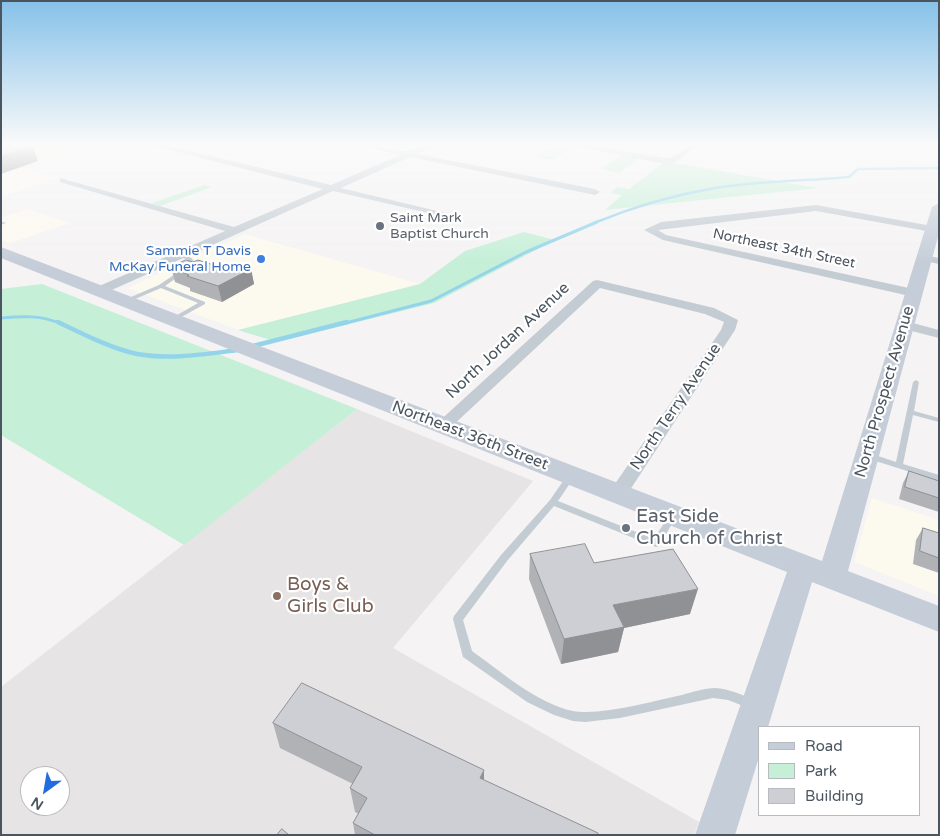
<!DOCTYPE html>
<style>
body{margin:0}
#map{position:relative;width:940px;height:836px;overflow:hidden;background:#f5f3f3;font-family:"Varela Round",sans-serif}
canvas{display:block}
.frame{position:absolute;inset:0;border:2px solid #4b5560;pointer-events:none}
.legend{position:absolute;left:758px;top:726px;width:162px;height:90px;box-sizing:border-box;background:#fff;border:1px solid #b7bbbf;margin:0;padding:6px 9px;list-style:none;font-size:15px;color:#4b5560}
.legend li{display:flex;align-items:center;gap:10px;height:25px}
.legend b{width:25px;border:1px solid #b7bbbf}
.north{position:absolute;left:20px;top:766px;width:50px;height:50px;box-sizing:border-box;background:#fff;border:1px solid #b7bbbf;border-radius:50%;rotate:212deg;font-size:14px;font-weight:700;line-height:20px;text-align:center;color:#4b5560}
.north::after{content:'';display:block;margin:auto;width:18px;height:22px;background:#236cdf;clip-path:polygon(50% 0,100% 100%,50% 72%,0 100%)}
</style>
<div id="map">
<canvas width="940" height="836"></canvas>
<div class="frame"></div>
<ul class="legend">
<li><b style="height:6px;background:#c5cdd8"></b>Road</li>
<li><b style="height:14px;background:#c5efd7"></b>Park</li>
<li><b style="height:14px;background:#cdcfd4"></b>Building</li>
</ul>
<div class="north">N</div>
</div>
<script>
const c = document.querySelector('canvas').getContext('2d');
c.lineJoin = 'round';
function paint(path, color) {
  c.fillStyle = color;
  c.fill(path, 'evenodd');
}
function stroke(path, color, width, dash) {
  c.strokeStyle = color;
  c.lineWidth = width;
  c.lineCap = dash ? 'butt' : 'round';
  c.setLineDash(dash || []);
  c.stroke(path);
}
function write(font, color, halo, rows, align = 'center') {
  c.font = font + ' "Varela Round",sans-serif';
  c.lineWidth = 4.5;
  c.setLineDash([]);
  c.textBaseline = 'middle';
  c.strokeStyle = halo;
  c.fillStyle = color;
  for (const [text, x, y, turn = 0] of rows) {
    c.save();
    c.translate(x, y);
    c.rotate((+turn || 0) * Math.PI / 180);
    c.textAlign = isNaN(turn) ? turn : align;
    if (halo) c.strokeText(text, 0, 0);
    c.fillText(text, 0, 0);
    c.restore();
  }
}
paint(new Path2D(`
 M1 145H96L22 167 59 178 1 196Z
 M28 209 70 223 10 243 1 240V218Z
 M245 234 420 284 238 330 127 288Z
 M872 498 939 520V596L854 562Z`), '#fcf9ef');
paint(new Path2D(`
 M357 409 533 481 393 648 699 822 694 835H1V687ZM30 776H60V806H30Z`), '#e6e4e5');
paint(new Path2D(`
 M555 145 574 147 552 160 534 157Z
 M621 155 640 158 619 173 600 169Z
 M663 163H675L818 188 605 210 622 195 610 193 617 187 629 189Z
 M204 185 212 187 160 206 152 203Z
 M524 232 555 240 434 303 277 342 238 330 420 284 465 251Z
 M42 284 357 409 184 545 1 435V289Z`), '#c5efd7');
stroke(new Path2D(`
 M594 223C633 207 673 195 715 188 759 181 805 181 849 177L858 169 939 168`), '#94d4ea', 2.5);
stroke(new Path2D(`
 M1 318C22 316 42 315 61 324
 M342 324 431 301 526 252 597 222`), '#94d4ea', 3);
stroke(new Path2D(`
 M58 322C81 333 112 349 137 354 170 360 205 354 238 350
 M253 346 347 322`), '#94d4ea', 4.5);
paint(new Path2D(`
 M1 222H4L6 223 1 225Z
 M179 254C187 253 192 258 196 264L165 286 205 302V304L174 321 172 320V318L198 303 161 288 128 302H124V300L159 285 190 264 188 260 179 256Z
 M916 380 919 382 914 411 939 418V422L913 415 903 464 939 475V481L866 458 865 456 869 453 896 462 913 382Z
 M571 473 574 474 575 476 558 501 654 539 669 515H675L676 517 659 546 656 547 554 506 507 561 463 620 472 651C500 671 538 704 573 711 601 716 653 701 682 695 692 692 705 688 715 688 730 689 742 695 755 700L757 704 755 708 751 709 728 700 713 698 620 718 585 722 573 721 554 715 527 702 463 657 453 619 454 616 501 555 550 500 568 474Z`), '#c4ccd3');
paint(new Path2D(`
 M150 145H166L331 185 400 155 359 145C376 145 393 152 407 151 414 151 422 145 434 145L417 154 595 189 600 192 595 195 410 157 341 188 454 215V219L333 191 105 293H97L95 290 97 287 225 231 60 182V178L234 227 323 189Z
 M568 145H589L666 158C679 157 682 145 698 145L676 162 666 164Z
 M816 205 932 226 937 229 932 232 816 211 658 230 666 235 918 290 920 293 918 296 914 297 663 240 644 230 661 222Z
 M924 255 939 258V264L920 260 918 258Z
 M597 280 714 308 738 320 735 330 624 499 617 500 610 499 608 494 721 330 724 322 705 314 600 288 449 429H437L435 425 593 281Z
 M905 321 939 330V338L900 328 898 325 900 322Z`), '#c4ccd3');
paint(new Path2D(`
 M939 203V233L848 571 939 606V632L812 582 768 727H759V757L735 835H695L787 572 1 258V247L822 561 932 207Z`), '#c5cdd8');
paint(new Path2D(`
 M171 267 223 268 251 269 254 284 222 302 190 291V288L175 282Z
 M909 471 939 481V512L899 499 903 483Z
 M939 525V573L913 564 916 540 923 528 938 533Z
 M530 554 594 563 690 614 624 628 618 652 561 664 529 579Z
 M273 723 484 780 598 835H355L353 823 359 814 355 812 350 788 353 784 280 748Z`), '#b0b2b6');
paint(new Path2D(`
 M33 146 38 161 1 174V156Z
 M251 269 254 284 222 302 218 286Z
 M698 589 690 614 624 628 618 652 561 664 564 639 613 605Z
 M484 770V794L480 778Z`), '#909194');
const building = new Path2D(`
 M1 145H31L33 146 1 156Z
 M186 260 193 262 198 260 223 268 232 263 251 269 218 286 187 276 189 275 171 267Z
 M909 471 939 481V498L905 487Z
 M923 528 939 533V558L920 551Z
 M585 544 594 563 673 549 698 589 613 605 624 627 564 639 530 554Z
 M302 683 484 770 480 778 598 833V835H375L353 823 367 798 350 788 362 767 273 723Z
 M282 829 289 835H277Z`);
paint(building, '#cdcfd4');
stroke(building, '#909194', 1);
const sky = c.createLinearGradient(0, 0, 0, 263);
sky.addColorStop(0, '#86c1e9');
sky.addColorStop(0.55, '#fafafa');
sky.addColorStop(1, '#fafafa00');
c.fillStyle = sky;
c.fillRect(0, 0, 940, 263);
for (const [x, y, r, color] of [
 [380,226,5,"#6b7280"],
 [261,259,5,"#3f7fe0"],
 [626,528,5,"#6b7280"],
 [277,596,5,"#8d6e63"]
]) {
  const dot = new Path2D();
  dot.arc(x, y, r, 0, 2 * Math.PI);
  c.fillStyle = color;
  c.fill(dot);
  stroke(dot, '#fff', 2);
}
write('14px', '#5b616d', '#fff', [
 ["Saint Mark",390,218],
 ["Baptist Church",390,234]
], 'left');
write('14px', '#4b5560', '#fff', [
 ["Northeast 34th Street",784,249,12]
]);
write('14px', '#366cbe', '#fff', [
 ["Sammie T Davis",251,251],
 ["McKay Funeral Home",251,267]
], 'right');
write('16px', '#4b5560', '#fff', [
 ["North Jordan Avenue",508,341,-43],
 ["North Prospect Avenue",885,392,-74],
 ["North Terry Avenue",676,407,-56],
 ["Northeast 36th Street",470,436,21]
]);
write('19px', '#5b616d', '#fff', [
 ["East Side",636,517],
 ["Church of Christ",636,539]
], 'left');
write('19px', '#785e54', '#fff', [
 ["Boys &",287,585],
 ["Girls Club",287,607]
], 'left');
</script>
